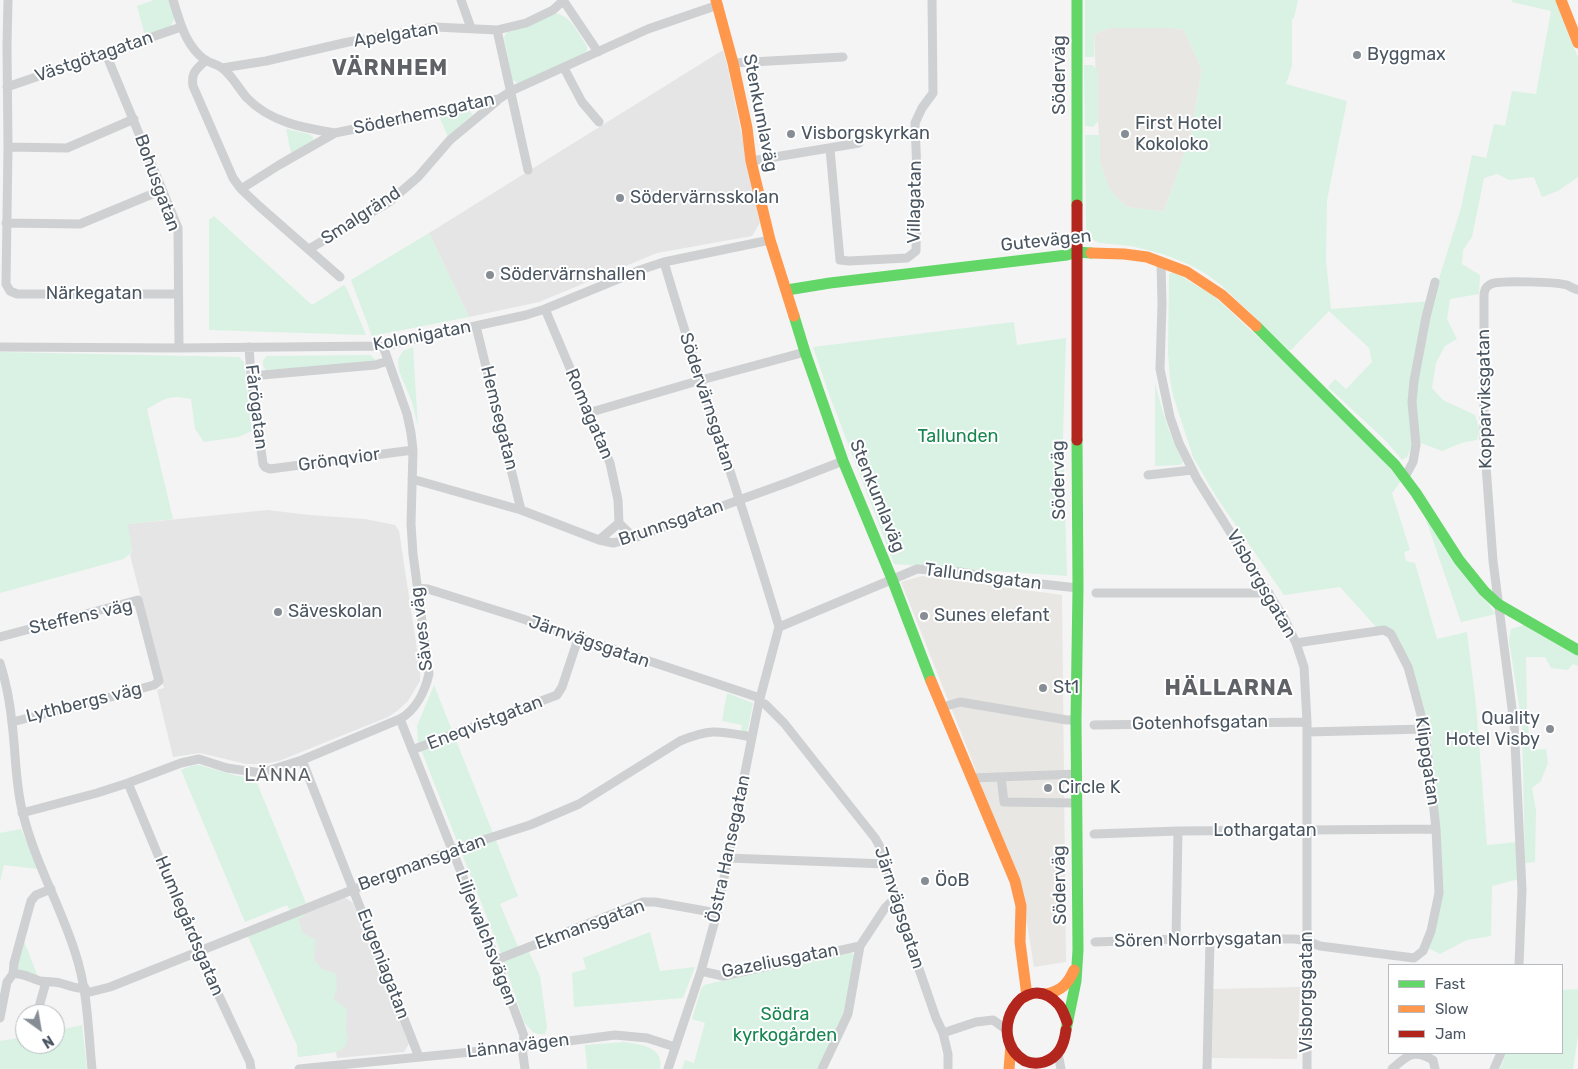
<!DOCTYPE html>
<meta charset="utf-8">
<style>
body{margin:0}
#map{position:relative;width:1578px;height:1069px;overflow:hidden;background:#f4f4f4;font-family:Rubik,sans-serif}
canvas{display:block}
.legend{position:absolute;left:1388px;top:964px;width:175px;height:90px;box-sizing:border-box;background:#fff;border:1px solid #b7bbc0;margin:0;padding:6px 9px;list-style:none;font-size:15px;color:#4a5661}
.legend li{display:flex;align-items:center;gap:10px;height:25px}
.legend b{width:25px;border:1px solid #b7bbc0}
.north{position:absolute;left:15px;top:1004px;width:50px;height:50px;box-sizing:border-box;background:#fff;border:1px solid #b7bbc0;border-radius:50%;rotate:148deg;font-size:14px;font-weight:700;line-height:20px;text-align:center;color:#4a5661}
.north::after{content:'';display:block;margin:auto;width:18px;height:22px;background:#868d94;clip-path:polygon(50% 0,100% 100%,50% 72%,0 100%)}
</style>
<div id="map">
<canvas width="1578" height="1069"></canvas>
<ul class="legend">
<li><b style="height:6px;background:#63d668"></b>Fast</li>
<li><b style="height:6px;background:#ff974d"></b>Slow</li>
<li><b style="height:6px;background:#b3261e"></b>Jam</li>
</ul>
<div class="north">N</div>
</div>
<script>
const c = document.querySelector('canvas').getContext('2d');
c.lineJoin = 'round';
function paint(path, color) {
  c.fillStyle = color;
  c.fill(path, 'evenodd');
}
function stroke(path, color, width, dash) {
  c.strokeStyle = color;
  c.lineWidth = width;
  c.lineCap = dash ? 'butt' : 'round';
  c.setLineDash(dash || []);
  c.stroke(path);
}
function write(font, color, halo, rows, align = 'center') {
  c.font = font + ' Rubik,sans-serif';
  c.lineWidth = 4;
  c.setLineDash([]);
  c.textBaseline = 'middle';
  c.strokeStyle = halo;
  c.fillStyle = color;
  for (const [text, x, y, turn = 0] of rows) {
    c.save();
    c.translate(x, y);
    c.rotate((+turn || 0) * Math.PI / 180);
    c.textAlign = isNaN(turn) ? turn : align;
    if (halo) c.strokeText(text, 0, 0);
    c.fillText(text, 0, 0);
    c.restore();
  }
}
paint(new Path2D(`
 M1110 28H1174L1184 30 1202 70 1191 135 1164 212 1127 207 1114 195 1108 186 1100 163 1094 34Z
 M922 576 1062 595 1066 962 1034 967 1027 924 972 760 901 582Z
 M1300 987 1297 1059 1212 1058 1213 989Z`), '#e8e7e3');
paint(new Path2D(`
 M723 50 727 64 760 223 752 236 657 253 539 302 469 317 429 233Z
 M267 510 310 515 365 519 395 525 399 531 420 669V681L408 701 397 711 388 717 279 761 263 764H246L200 753 173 757 157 690 164 688 130 555 132 552 127 524Z
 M344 897 353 903 410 1042 404 1052 337 1058 336 1052 298 1057 297 1045 248 936Z`), '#e6e5e6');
paint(new Path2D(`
 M154 0H169L175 18 170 27 145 36 137 6Z
 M1085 0H1298L1294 18 1292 19V66L1286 84 1347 101 1327 200 1326 260 1331 309 1432 301 1461 208 1472 155 1486 158 1494 124 1505 126 1512 91 1536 94 1551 11 1512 2V0H1556L1569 36 1578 57V177L1558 191 1542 197 1534 177 1509 180 1497 174 1484 178 1472 237 1463 250 1462 264 1480 275 1479 294 1450 299 1447 319 1457 339 1445 346 1436 363 1432 388 1443 400 1475 415 1480 431 1477 440 1461 443 1442 451 1421 443 1411 448 1407 457 1402 460 1386 441 1328 387 1335 379 1346 389 1372 362 1369 348 1329 311 1290 351 1221 285 1205 273 1188 264 1163 254 1131 246 1100 243 1093 240 1086 228 1085 135H1100V163L1108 186 1114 195 1127 207 1164 212 1191 135 1202 70 1184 30 1174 28H1110L1094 34V57H1085Z
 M555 13C571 16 578 33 587 46V51L583 55 522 83H517L512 79 504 37 508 31 527 27Z
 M1084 65H1092L1098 70V121L1093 127 1085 126Z
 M470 110 472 115 448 137 439 116Z
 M286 129 309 134 313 137V142L291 153Z
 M214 216 312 305 344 285 347 289 366 335 209 330V220Z
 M429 233 469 317 372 336 351 280Z
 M1174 272 1214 296 1354 427 1401 481 1392 493 1410 550 1404 552 1406 561 1415 563 1437 639 1467 632 1476 705 1487 845 1518 842 1519 879 1492 886 1491 936 1467 940 1440 954 1428 948 1434 933 1439 829 1430 726 1411 666 1393 632 1377 628 1340 587 1284 595 1217 498 1193 457 1173 395 1170 380 1168 352 1169 274Z
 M1014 322 1017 345 1066 338 1063 437 1067 576 894 564 829 394 813 347Z
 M413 347 418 427 412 402 399 371 398 359 403 351Z
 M0 352 239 357 244 362 252 431 238 437 204 442 195 429 191 399C169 395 166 398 147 409L173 519 128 524 132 552 124 559 0 593Z
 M370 355 376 360 374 363 266 370 263 366V360L267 356Z
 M1155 383C1162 411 1170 437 1183 462L1180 465 1155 466Z
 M1423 511 1486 601 1496 614 1461 622Z
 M1524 625 1578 656V666L1573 664 1568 670 1551 668 1545 657H1526L1527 711 1530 750 1546 749 1548 763 1541 781 1532 788 1536 811 1535 862 1525 863 1522 725 1509 640 1511 629Z
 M434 685 518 896 500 904 521 954 528 950 540 976 547 1027 545 1034H538L533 1032 524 1022 499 948 418 742 417 726Z
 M727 693 753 703 747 733 741 731 742 725 722 721Z
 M199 765 238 776 255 778 306 903 290 910 287 905 245 922 181 770 191 766Z
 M21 829 39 869 4 865 0 882V833Z
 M304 913 305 916 298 919 303 933 316 940 314 959 322 969 335 973 337 978 336 982 337 987 334 999 347 1009 346 1030 348 1040 344 1048 336 1052 298 1057 297 1045 248 936Z
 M650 932 660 971 695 967 683 998 574 1007 572 973 586 969 583 958Z
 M24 941 38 977 18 969 16 963Z
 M848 951 853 954 855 958 845 1013 817 1069H682L685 1060 694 1063 705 1023 692 1019 701 989 704 985Z
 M1578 989V1035L1573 1069H1500L1506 1053H1562V990Z
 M82 1025 87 1069H0V1041L25 1037V1044H55V1031Z
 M625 1042C641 1045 664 1046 660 1069H587L585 1045Z`), '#d9f2e3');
stroke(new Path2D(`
 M8 0 7 46 8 147 6 284 10 291 17 294H178
 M173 0C180 22 185 45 205 60 210 63 217 64 222 68 232 75 239 89 247 98 270 122 303 128 335 133L499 99 511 91 648 29 718 5
 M461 0 471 28
 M563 0 598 52
 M497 30 528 170
 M106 54 178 228 179 348
 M206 60C196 70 191 72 193 86L233 178 241 189 259 206 340 277
 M733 63 843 57
 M222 68 266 61 348 42 435 27 497 30 526 23 553 10 564 0
 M564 68 582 102 599 122
 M7 87 181 27
 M8 147 67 148 134 119
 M830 149 840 260 849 261 907 258 916 251 917 174 915 123 922 108 933 93 932 0
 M751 161 859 143
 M241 189 279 165 335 133
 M6 223 80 224 162 190
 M309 249 389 202 418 177 450 140 497 101
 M664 262C700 385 743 505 779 627
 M1161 262 1162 304 1160 369 1170 417 1179 443 1197 479 1284 618 1296 643 1304 667 1307 722V1069
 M545 309 610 463 618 500 619 523
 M476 326 521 510
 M0 347 179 348 383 346 526 315 545 309 640 270 664 262 770 240
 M249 347 251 376 263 464 265 467 270 469 413 450
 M251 376 375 365 388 361
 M588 413 701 380 805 352
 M1148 475 1192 470
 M1405 477 1413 462 1416 445 1412 402 1414 381 1426 317 1435 282
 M412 479 521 510 599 540 613 543 634 538 789 482 843 461
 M599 540 619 523 634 538
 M417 588 428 589 514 616 760 698
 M1096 593H1269
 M779 627 917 569 960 572 1014 581 1078 588
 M0 637 138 600 159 681 154 685 89 703 12 722
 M0 663C6 682 10 703 12 723 16 753 15 784 23 814 35 862 60 905 75 952 88 991 88 1029 92 1069
 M759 702 765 704 784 723 875 838 879 845 919 969 936 1018 943 1033 948 1054V1069
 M943 707 960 702 1067 720H1076
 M400 719 496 960 524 1036 522 1047 525 1069
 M1094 725 1307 722
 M1307 732 1425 729
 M412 750 557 695 562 687 578 639
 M302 760 419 1057
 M1001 777 1004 802 1077 803
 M972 778 1077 774
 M128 783 198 951 250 1062 251 1069
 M22 813 97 793 128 783 181 763 199 759 227 768 261 773 302 760 400 719C416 710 425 691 429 674L413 554 411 524 413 450 411 433 407 414 383 346
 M1094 834 1178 831 1436 829
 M728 858 886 864
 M51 889 36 895 31 901 14 963 13 974C22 972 32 979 40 981 45 982 48 981 53 982 64 982 73 990 85 988
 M1176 939 1178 831
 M1095 942 1176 939H1295L1307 941 1320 946 1414 958 1423 951 1431 931 1439 893 1436 829 1425 729 1408 667 1391 634 1384 630 1296 643
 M496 960 643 902H655L717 913
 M1519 965 1522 890 1516 763 1514 724 1493 561 1484 438V297C1484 291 1485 287 1491 284 1499 280 1557 282 1567 285 1571 287 1574 289 1578 290
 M701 971 723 976 860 946
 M86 993 110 987 452 850 530 825 579 804 680 741C711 728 719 731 752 737
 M37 1014 46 982
 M0 1018 7 982 13 974
 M943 1033 976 1022 993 1020 1007 1030
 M1058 1053 1061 1069
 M299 1069 522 1047 615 1035 647 1038 675 1047
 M668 1069 701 971 717 913 759 702 779 627
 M822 1069 848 1014 860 946 885 908 896 897
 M1207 1069 1210 940
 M1392 1069C1407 1056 1413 1048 1433 1060L1435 1069
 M1494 1069 1501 1053`), '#ced0d2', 9);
stroke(new Path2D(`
 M1077 0V205
 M787 290 830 283 1067 255 1077 252 1091 253
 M794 316 805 352 843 461 892 579 931 681
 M1256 326 1395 465 1416 493 1459 560 1484 591 1498 604 1578 650
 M1066 1030 1076 981 1078 950 1076 720 1078 588 1077 440`), '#63d668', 11);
stroke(new Path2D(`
 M716 0 733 63 747 128 751 161 770 240 794 316
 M1561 0 1578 43
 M1091 253 1124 254 1147 257 1187 272 1222 295 1256 326
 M931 681 1015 881 1021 906 1020 942 1027 996
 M1046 994C1061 991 1068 984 1074 970
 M1009 1069 1011 1045`), '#ff974d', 11);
stroke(new Path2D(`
 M1077 440V205
 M1066 1030C1064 1045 1059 1057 1044 1062 1037 1064 1032 1064 1025 1061 983 1036 1024 965 1059 1005 1063 1010 1065 1016 1067 1022`), '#b3261e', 11);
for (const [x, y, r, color] of [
 [1357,55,5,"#868d94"],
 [791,134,5,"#868d94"],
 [1125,134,5,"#868d94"],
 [620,198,5,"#868d94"],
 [490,275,5,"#868d94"],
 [278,612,5,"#868d94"],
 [924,616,5,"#868d94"],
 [1043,688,5,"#868d94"],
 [1550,729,5,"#868d94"],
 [1048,788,5,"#868d94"],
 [925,881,5,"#868d94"]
]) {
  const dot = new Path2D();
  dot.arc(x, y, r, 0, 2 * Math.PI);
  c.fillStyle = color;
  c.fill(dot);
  stroke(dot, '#fff', 2);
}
write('18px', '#4a5661', '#fff', [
 ["Apelgatan",396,35,-9],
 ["Västgötagatan",94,57,-19],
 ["Söderväg",1060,75,-90],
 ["Stenkumlaväg",760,113,79],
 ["Söderhemsgatan",424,114,-12],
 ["Bohusgatan",157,183,70],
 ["Villagatan",915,202,-89],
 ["Smalgränd",361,216,-33],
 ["Gutevägen",1046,241,-6],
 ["Närkegatan",94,294],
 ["Kolonigatan",422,336,-11],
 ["Kopparviksgatan",1485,399,-91],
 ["Södervärnsgatan",707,402,72],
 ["Fårögatan",256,407,83],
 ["Romagatan",589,414,67],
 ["Hemsegatan",499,418,76],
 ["Grönqvior",339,460,-8],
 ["Söderväg",1059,480,-91],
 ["Stenkumlaväg",877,496,68],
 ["Brunnsgatan",671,523,-19],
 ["Tallundsgatan",983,577,7],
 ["Visborgsgatan",1261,584,60],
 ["Steffens väg",81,617,-13],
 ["Säves väg",422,629,-97],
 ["Järnvägsgatan",589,642,19],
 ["Lythbergs väg",84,703,-14],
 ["Eneqvistgatan",485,723,-21],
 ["Gotenhofsgatan",1200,723,-1],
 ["Klippgatan",1427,761,82],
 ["Lothargatan",1265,831],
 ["Östra Hansegatan",729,849,-78],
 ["Bergmansgatan",422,863,-20],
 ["Söderväg",1060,885,-91],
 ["Järnvägsgatan",899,908,72],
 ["Ekmansgatan",590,925,-20],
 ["Humlegårdsgatan",189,926,67],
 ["Liljewalchsvägen",486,938,69],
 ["Sören Norrbysgatan",1198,940,-1],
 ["Gazeliusgatan",780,961,-11],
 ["Eugeniagatan",383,964,69],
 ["Visborgsgatan",1307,992,-90],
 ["Lännavägen",518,1046,-7]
]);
write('18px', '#4a5661', '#fff', [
 ["Byggmax",1367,55],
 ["First Hotel",1135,124],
 ["Kokoloko",1135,145],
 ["Visborgskyrkan",801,134],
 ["Södervärnsskolan",630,198],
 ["Södervärnshallen",500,275],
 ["Säveskolan",288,612],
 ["Sunes elefant",934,616],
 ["St1",1053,688],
 ["Quality",1540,719,"right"],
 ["Hotel Visby",1540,740,"right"],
 ["Circle K",1058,788],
 ["ÖoB",935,881]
], 'left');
write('18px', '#17864f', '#fff', [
 ["Tallunden",958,437],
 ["Södra",785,1015],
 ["kyrkogården",785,1036]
]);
c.letterSpacing = '1px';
write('19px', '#5f6368', '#fff', [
 ["LÄNNA",278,776]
]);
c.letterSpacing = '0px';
c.letterSpacing = '1px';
write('bold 22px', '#5f6368', '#fff', [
 ["VÄRNHEM",390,69],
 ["HÄLLARNA",1229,689]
]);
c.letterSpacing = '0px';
</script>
